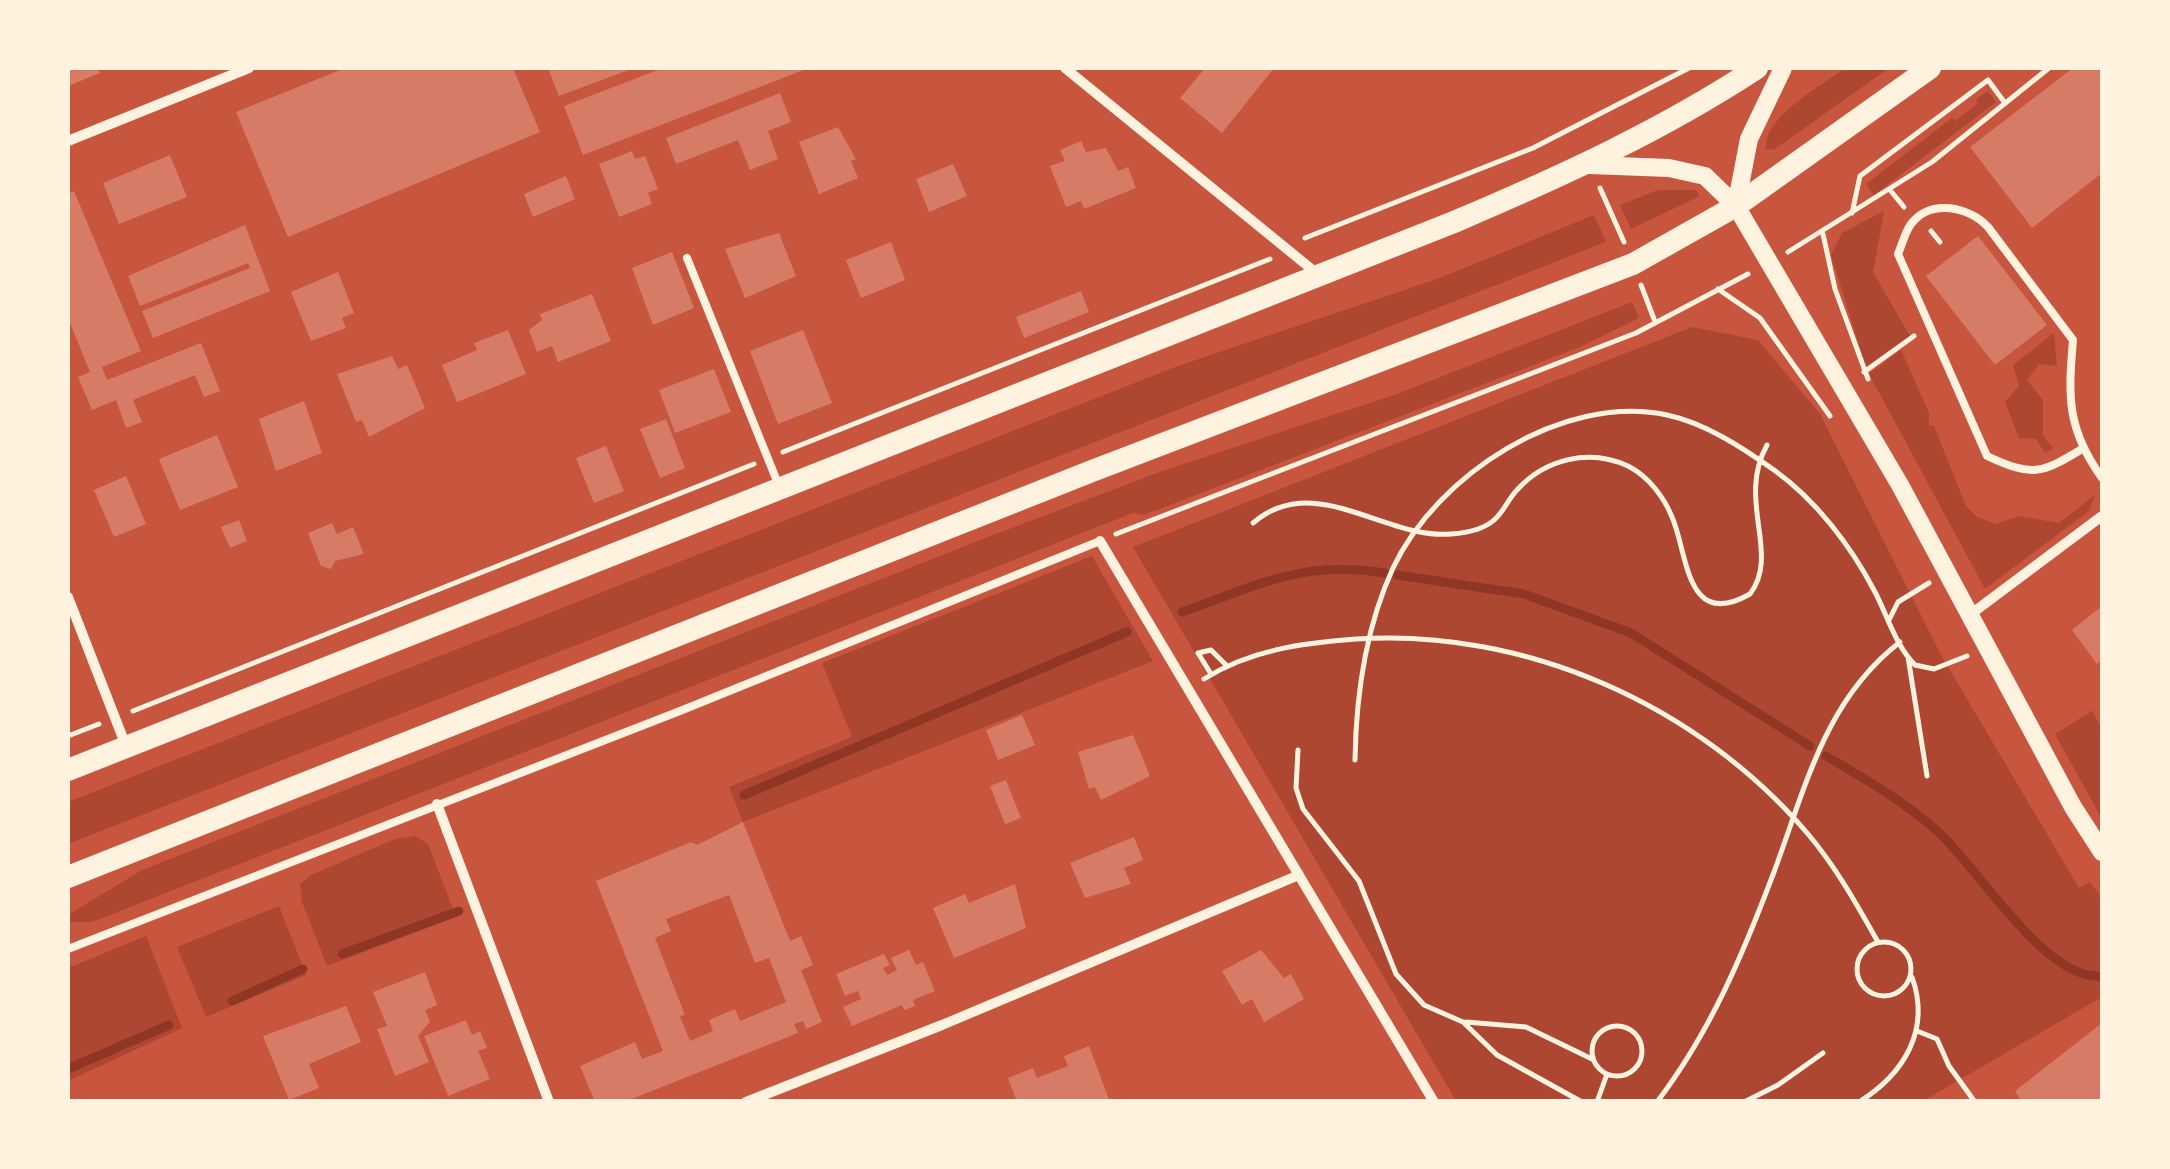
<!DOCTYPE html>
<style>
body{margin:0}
#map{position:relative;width:2170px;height:1169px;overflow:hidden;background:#c8553d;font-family:"Playfair Display",serif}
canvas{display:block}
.frame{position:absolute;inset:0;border:70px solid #fff3e0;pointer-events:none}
</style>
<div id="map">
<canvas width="2170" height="1169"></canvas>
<div class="frame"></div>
</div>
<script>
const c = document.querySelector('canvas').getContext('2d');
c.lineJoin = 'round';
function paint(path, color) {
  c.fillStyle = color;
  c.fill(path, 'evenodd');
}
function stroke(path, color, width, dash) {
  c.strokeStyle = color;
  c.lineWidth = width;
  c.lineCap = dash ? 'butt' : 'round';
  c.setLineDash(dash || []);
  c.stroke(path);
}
paint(new Path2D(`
 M1845 68H1889L1775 149 1766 150C1763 116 1822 86 1845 68Z
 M1988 91 1996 102 1874 195 1866 184 1952 118 1955 121 1978 104 1976 100Z
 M1658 190H1696L1700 196 1631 229 1620 205Z
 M1884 211 1873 272 1910 336 1866 367 1831 255 1842 233Z
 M1594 215 1606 242 68 844V802L1178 366 1440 278Z
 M1632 302 1639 318 1580 347 1144 515 1133 513 92 922H68V915L142 870 988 537 1165 470 1397 394Z
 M1692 327 1758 340 1820 414 1941 655 2079 888 2090 882 2102 898V997L1923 1101H1456L1133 547Z
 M2054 333 2057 366 2039 364 2027 380 2043 400V435L2053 448 2045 453 2036 439 2019 438 2005 402 2019 386 2013 365Z
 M1901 350 1929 413V425L1934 426 1966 506 1977 517 1996 524 2019 516 2059 523 2095 495 2089 511 1985 589 1869 374Z
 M1092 556 1153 661 743 822 729 787 852 737 822 663Z
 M2092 711 2102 729V819L2055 734Z
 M415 836 428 844 456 917 327 966 302 902 300 884 311 875 395 839Z
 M279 906 306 975 206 1017 177 947Z
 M146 936 182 1028 68 1081V968Z`), '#ae4732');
stroke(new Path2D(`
 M1397 575 1524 594 1631 633 1810 746
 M1182 612C1259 585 1301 560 1385 573
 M1826 756C1863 778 1902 800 1935 829 1978 866 2044 981 2102 976
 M744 795 1127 632
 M342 954 459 911
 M232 1001 303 969
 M68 1069 169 1025`), '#8f3625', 9);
paint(new Path2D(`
 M68 68H98L100 73 68 86Z
 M345 68H513L540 132 288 237 236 112Z
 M548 68H634L559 96Z
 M663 68H809L583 155 564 106Z
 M1205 68H1274L1222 133 1180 98Z
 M2073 68H2097L2102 75V173L2032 228 1970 147Z
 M780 93 791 122 768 131 778 159 750 170 738 140 676 164 666 138Z
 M838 127 856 159 851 161 858 178 819 194 799 142Z
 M1081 141 1086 152 1106 148 1118 171 1128 167 1136 188 1084 209 1081 201 1066 207 1050 166 1065 161 1060 150Z
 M632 151 635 159 645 156 658 189 648 193 652 204 619 217 599 164Z
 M170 155 187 197 119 224 103 183Z
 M953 164 967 196 929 212 916 179Z
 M566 176 575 199 533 217 524 194Z
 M74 191 141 351 102 367 107 380 201 343 220 391 204 397 195 375 133 400 142 422 126 428 116 400 92 410 78 377 90 372 68 318V194Z
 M245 225 270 291 153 338 142 311 250 268 248 263 140 306 128 276Z
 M779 233 796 276 745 298 725 249Z
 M1978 236 2047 325 1995 365 1926 276Z
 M891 242 905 280 861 298 846 260Z
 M672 252 694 308 653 325 632 268Z
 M338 272 354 313 342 318 346 328 311 341 291 292Z
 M1081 291 1089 312 1024 338 1016 317Z
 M592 294 611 341 558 362 552 346 537 352 529 330 542 320 540 314Z
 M508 330 526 374 457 402 442 365 477 350 474 343Z
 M803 330 832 403 778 424 750 351Z
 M392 356 398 369 407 365 425 408 369 437 362 420 356 422 337 374Z
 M714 369 731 412 675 433 659 390Z
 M304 401 322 453 276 471 259 419Z
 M666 419 685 468 660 478 640 429Z
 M217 435 238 487 180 510 159 459Z
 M606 446 624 491 594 503 576 458Z
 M126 476 146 524 114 537 94 490Z
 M239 520 247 541 230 548 221 527Z
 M332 523 337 534 353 527 364 554 335 561 331 569 321 566 308 533Z
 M2102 606V659L2097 664 2072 630Z
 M1022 715 1035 745 998 760 986 730Z
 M1133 735 1150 776 1101 800 1095 787 1089 789 1078 752Z
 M1006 780 1021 818 1005 824 990 786Z
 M743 822 790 941 801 936 813 965 801 970 822 1022 806 1029 803 1021 794 1024 798 1033 624 1102H595L580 1066 635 1042 642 1059 663 1051 596 881 691 842 697 845ZM729 895 755 963 769 958 786 1002 740 1021 735 1009 709 1020 713 1031 690 1041 680 1016 685 1015 655 938 671 931 666 919Z
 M1134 837 1143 860 1124 868 1131 884 1085 898 1070 863Z
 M1015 884 1026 928 954 958 933 908 965 894 969 903Z
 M909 950 916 965 923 962 935 991 913 1000 915 1006 904 1010 902 1005 852 1026 843 1007 861 999 858 991 845 996 836 974 884 954 890 965 883 968 887 975 897 970 891 958Z
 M1261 950 1284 978 1291 974 1304 999 1264 1022 1252 999 1242 1005 1222 971Z
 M425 972 437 1005 425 1010 430 1022 418 1036 429 1062 395 1076 377 1029 387 1026 373 992Z
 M346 1006 361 1042 309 1064 319 1088 289 1100 263 1036Z
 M466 1020 472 1035 480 1031 487 1048 478 1051 490 1079 448 1096 424 1036Z
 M2102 1023V1102H2022L2015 1091Z
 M1089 1046 1110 1102H1017L1008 1078 1033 1068 1037 1078 1068 1066 1064 1056Z`), '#d67c66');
stroke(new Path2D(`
 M1600 188 1624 242
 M1890 190 1904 207
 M1852 213 1860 176 1988 80 2005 103
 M1931 231 1940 242
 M1823 234 1835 289 1868 379
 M1305 238 1533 148 1689 68
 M1788 252 1932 162 2049 68
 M1641 285 1654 319
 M1718 289 1760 318 1830 416
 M1864 372 1914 336
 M783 452 1270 259
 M1253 523C1315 470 1385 540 1451 534 1465 533 1483 530 1494 520 1504 512 1508 499 1517 490 1545 459 1589 448 1628 466 1648 476 1664 497 1672 517 1688 553 1685 631 1750 594 1781 553 1736 501 1767 445
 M1116 534 1636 333 1748 274
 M1889 620 1898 602 1929 583
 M1908 657 1927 776
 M1211 674 1198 653 1211 650 1226 665
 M1204 679C1250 650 1302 643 1356 639 1526 628 1698 705 1808 834 1836 867 1857 905 1878 942
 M133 711 754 464
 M68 736 99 724
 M1298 750 1296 788 1303 809 1359 881 1396 974 1424 1005 1463 1022 1497 1055 1582 1102
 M1355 760C1356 694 1365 629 1393 568 1437 475 1562 393 1667 415 1705 423 1743 448 1774 470 1816 500 1851 546 1875 592 1887 615 1896 646 1915 665L1934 669 1967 656
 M1857 969a27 27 0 1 1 54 0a27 27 0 1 1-54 0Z
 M1466 1022 1526 1027 1592 1059
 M1592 1051a25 25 0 1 1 50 0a25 25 0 1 1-50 0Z
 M1917 1031 1937 1039 1949 1066 1975 1102
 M1597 1102 1607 1074
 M1657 1102C1711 1031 1743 954 1774 872 1806 786 1825 700 1900 642
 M1744 1102 1778 1085 1823 1053
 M1859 1102C1904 1074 1931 1030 1912 977`), '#fff3e0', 5);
stroke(new Path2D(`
 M687 258 779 486
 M2082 449C2041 474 2032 477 1987 456L1898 254C1902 245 1905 232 1911 224 1931 198 1969 207 1988 227L2073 340C2068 398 2067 429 2102 478
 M68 949 680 711 1100 541`), '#fff3e0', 8);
stroke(new Path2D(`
 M1065 68 1320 276
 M68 141 249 68
 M1100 541 1434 1102
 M68 597 126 746
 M1971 614 2102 516
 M437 804 549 1102
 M746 1102 942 1025 1299 875`), '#fff3e0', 10);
stroke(new Path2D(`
 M1590 165 1669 168 1705 176 1736 206 1900 485 2073 807 2102 852
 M1736 206 1749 139 1783 68`), '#fff3e0', 18);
stroke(new Path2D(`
 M68 770 1454 222C1560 177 1661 131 1757 68
 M68 877 1092 471 1633 264 1736 206 1930 68`), '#fff3e0', 22);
</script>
